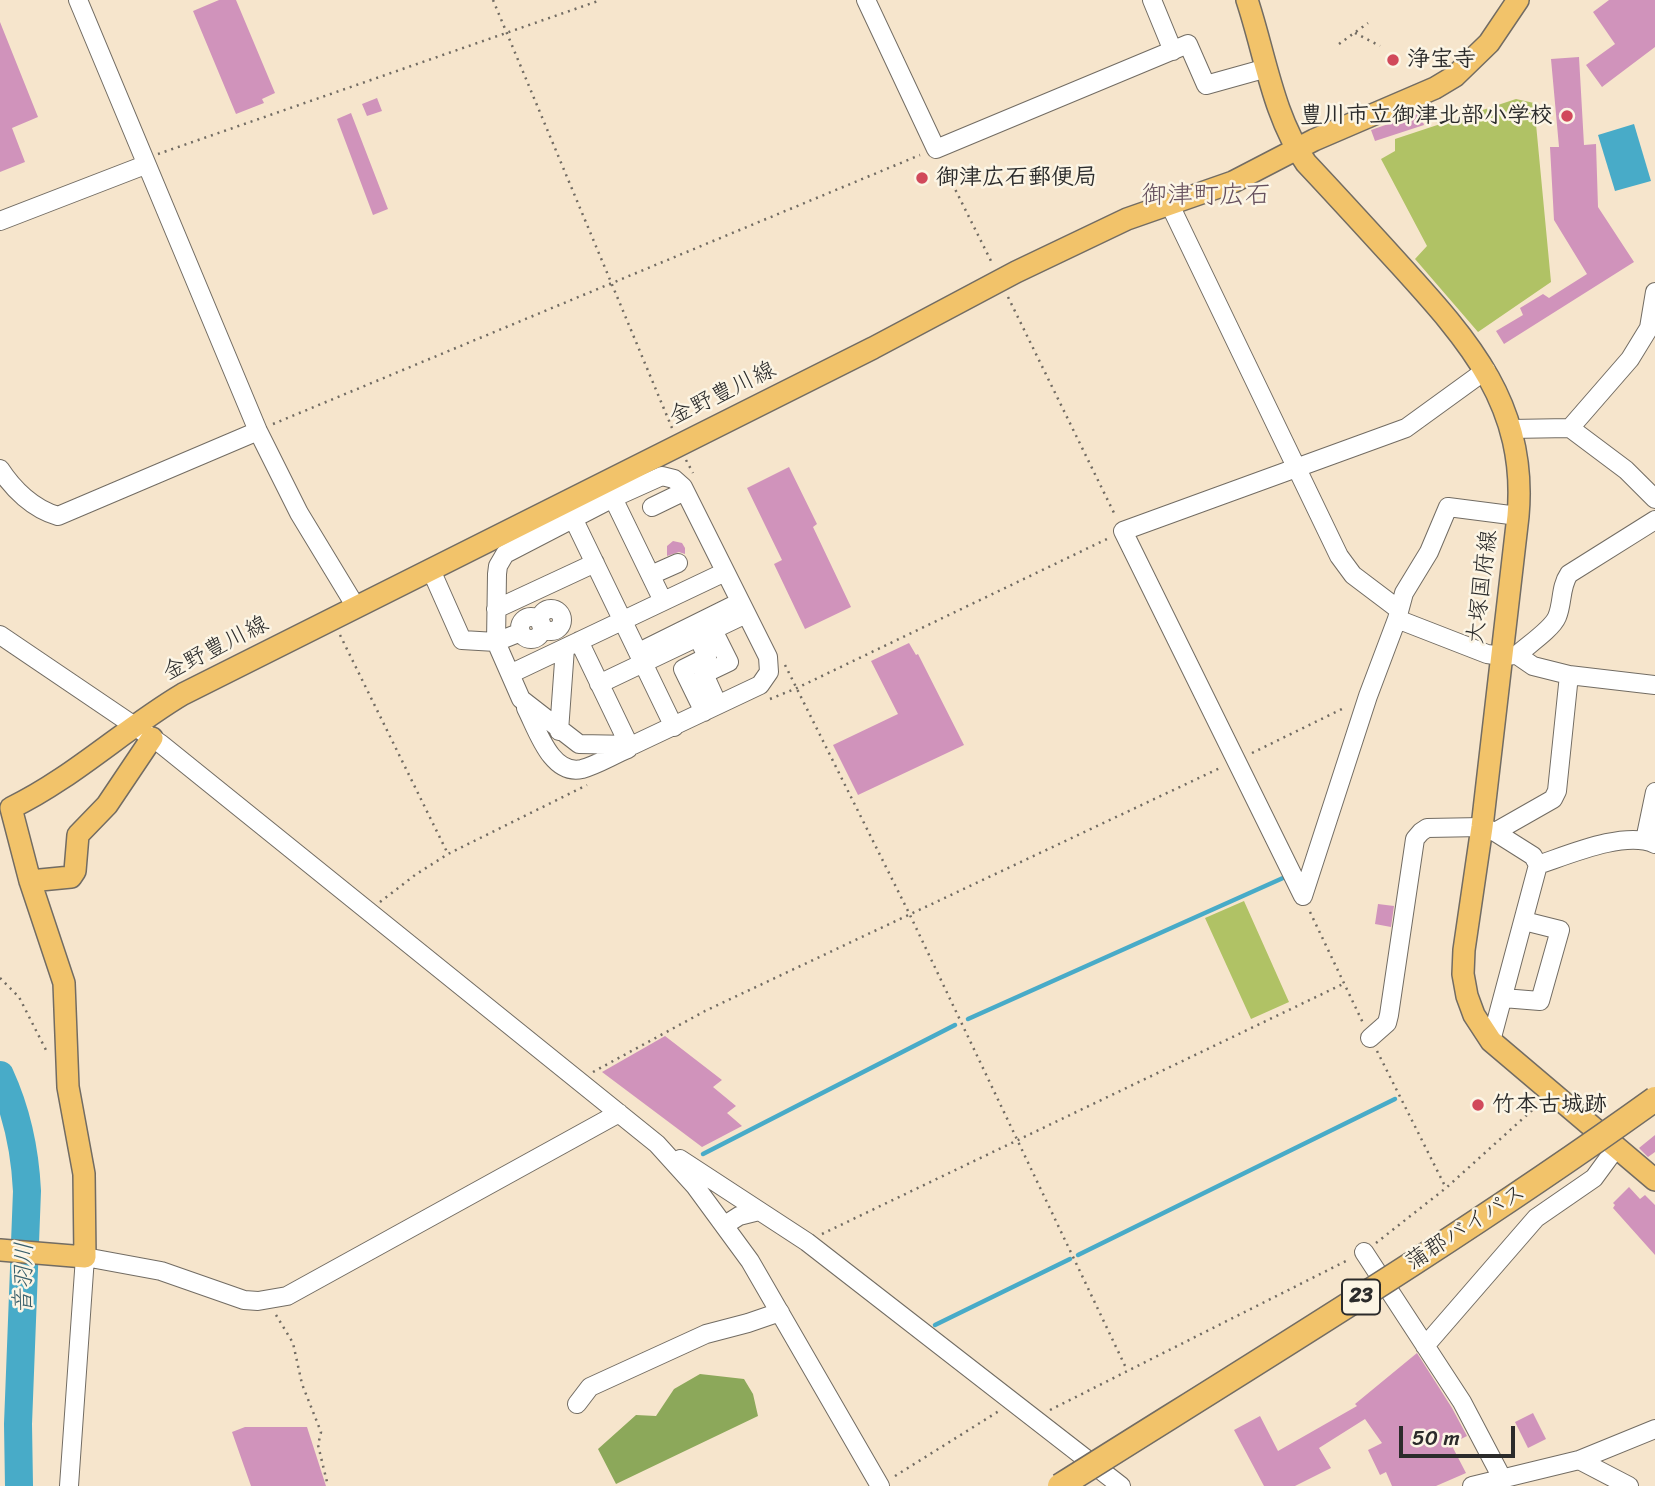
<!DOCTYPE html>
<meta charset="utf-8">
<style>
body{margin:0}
#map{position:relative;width:1655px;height:1486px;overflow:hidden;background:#f6e5cc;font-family:Sriracha,sans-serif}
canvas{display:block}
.scale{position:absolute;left:1399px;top:1426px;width:116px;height:32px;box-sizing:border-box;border:4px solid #2b2b2b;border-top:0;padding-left:9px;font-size:21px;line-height:24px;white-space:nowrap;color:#2b2b2b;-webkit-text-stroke:5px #fcf5e5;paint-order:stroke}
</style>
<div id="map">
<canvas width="1655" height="1486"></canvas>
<div class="scale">50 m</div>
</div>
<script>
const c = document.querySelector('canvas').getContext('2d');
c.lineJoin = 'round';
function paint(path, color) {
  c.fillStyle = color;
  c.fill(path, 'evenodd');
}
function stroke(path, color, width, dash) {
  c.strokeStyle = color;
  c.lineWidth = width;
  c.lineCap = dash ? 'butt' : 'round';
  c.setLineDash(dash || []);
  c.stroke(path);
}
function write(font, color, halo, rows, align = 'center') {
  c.font = font + ' Sriracha,"Klee One",sans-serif';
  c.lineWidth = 5;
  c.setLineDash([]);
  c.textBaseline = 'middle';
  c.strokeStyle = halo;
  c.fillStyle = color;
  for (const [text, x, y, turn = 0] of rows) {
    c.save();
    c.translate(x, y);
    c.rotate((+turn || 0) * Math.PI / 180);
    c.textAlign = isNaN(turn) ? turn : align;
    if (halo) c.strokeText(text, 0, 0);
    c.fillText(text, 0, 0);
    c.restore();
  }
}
paint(new Path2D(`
 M1516 99 1534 103 1551 282 1478 332 1415 259 1427 246 1381 159 1395 151V139Z
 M1244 901 1289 1002 1251 1019 1205 918Z`), '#b0c265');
paint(new Path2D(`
 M700 1374 744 1379 753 1394 758 1416 616 1484 598 1449 636 1415 656 1416 674 1389Z`), '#8ca85a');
paint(new Path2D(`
 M1634 124 1651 181 1615 191 1598 135Z`), '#48abc8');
stroke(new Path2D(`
 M968 1019 1283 878
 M703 1154 955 1025
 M1078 1255 1395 1099
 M935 1325 1070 1259`), '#48abc8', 4.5);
stroke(new Path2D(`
 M0 1075C17 1112 25 1150 27 1191L18 1424 19 1486`), '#48abc8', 28);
paint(new Path2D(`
 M219 0H236L275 93 262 99 264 103 236 114 193 11Z
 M1609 0H1655V47L1602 87 1586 65 1615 44 1593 12Z
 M0 22 38 117 12 128 25 162 0 172Z
 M1579 57 1584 145 1596 144 1598 207 1634 262 1504 344 1496 331 1523 315 1520 308 1543 294 1549 298 1587 274 1554 220 1550 147H1559L1551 59Z
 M377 98 382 111 367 116 362 104Z
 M351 113 388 209 373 215 337 119Z
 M1420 113 1424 125 1375 141 1371 130Z
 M789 467 817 524 813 527 851 607 805 629 774 564 782 560 747 488Z
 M673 541 682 543 685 548V554L679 552 667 556V546Z
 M909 643 916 655 918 654 964 745 858 795 833 745 898 714 871 661Z
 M1378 904 1394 906 1391 927 1375 924Z
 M665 1036 722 1080 713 1087 736 1106 727 1113 742 1126 702 1147 602 1072Z
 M1655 1135V1152L1648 1157 1639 1148Z
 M1629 1187 1640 1199 1645 1195 1655 1205V1255L1613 1208 1615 1205 1613 1203Z
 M1417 1353 1452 1408 1467 1436 1451 1444 1466 1473 1436 1486H1392L1386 1472 1380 1475 1368 1450 1382 1443 1365 1419 1319 1448 1331 1468 1295 1486H1264L1234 1430 1260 1416 1278 1451 1357 1406 1355 1404Z
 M1533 1413 1546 1439 1528 1448 1515 1422Z
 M245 1427H307L326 1486H251L232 1432Z`), '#d093bb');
const minor = new Path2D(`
 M78 0 258 431 299 513 356 607
 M866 0 936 149 1188 44 1206 85 1267 68
 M1152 0 1173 51
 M1169 203 1339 556 1353 575 1398 609
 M0 221 145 165
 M1570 428 1630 359 1649 328 1655 292
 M1510 429 1570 428 1626 470 1655 499
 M0 469C13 489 33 509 58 516L258 431
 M662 476 674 479 683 487 768 657 769 672 760 685 633 745 579 744 521 699 496 642 497 574 498 566 505 554 613 498Z
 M613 498 663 601
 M652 507 685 491
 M573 518 674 727
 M431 570 462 640 496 642 521 632
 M651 575 678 563
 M496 609 595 563
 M540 620a11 11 0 1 1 22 0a11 11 0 1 1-22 0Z
 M520 628a11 11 0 1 1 22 0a11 11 0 1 1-22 0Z
 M1397 619 1487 654 1502 656 1517 655 1533 666 1569 675 1655 685
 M713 630 729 662 704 674 718 705
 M0 635 161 744 657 1144 695 1186 750 1261 880 1486
 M698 637 707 657 683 669 704 712
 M579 641 629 745
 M643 650 740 602
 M1517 655C1528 645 1552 629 1557 617 1563 603 1560 587 1569 574L1655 520
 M510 674 725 572
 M599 684 746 614
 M526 708C537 729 551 776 582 769 597 765 613 755 628 749
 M559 731 565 648
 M1495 832 1553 799 1557 791 1569 675
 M1645 840 1655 792
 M1538 865C1568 855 1625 830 1655 844
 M1303 896 1123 531 1406 428 1486 370
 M1303 896 1368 696 1397 619 1404 593 1429 552 1448 507 1518 516
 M1503 998 1540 1001 1560 930 1524 921
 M1370 1038 1387 1023 1389 1015 1415 839 1421 832 1427 828 1482 827 1495 832 1533 856 1538 865 1491 1041
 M680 1159 807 1242 1121 1486
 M725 1225 739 1216 759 1211
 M1364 1252 1462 1402 1502 1478
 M1425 1346 1536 1218 1594 1178 1616 1148
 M577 1404 590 1387 706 1334 748 1323 780 1312
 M1579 1460 1629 1486
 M69 1486 85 1257 161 1271 244 1300 258 1301 287 1296 619 1113
 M1472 1486 1579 1460 1655 1429`);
const major = new Path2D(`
 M1247 0C1265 54 1273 116 1306 163 1338 197 1369 231 1400 265 1469 341 1528 406 1518 516L1482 827 1464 950 1463 974 1467 996 1474 1015 1491 1041 1655 1180
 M30 881 71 877 75 871 78 835 107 805 152 738
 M0 1250 85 1257 84 1174 68 1087 64 983 30 881 11 808C73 778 124 729 183 694L873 348 1016 272 1127 219 1233 182 1314 140 1435 88 1455 76 1489 43 1518 0`);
stroke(minor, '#726c63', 20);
stroke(major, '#726c63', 24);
stroke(new Path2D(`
 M493 0 672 428
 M1355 33 1380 46
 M1339 44 1368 23
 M158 154 601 0
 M943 165 993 265
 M1008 297 1116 517
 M273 424 920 155
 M686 460 693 473
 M340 635 448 854
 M785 665 909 913 1127 1370
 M770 699 797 688 1109 538
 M1252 753 1346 707
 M380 902 415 875 448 854 587 785
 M1310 912 1363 1023
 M0 978 19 997 48 1054
 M1377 1051 1446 1188
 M593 1072 705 1011 1220 768
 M822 1234 1343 984
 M1376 1243 1446 1188 1539 1104
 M276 1315 293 1343 302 1384 321 1432 318 1445 328 1486
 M1050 1410 1350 1259
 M895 1476 999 1411`), '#726c63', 2.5, [2, 5]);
stroke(minor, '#fff', 18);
stroke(major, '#f2c36a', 21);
const highwayBridge = new Path2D(`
 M1060 1486C1260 1360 1463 1237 1655 1099`);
stroke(highwayBridge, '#726c63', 27, []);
stroke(highwayBridge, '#f2c36a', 24);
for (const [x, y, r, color] of [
 [1393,60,7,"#d1495b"],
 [1567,116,7,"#d1495b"],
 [922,178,7,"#d1495b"],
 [1478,1105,7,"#d1495b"]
]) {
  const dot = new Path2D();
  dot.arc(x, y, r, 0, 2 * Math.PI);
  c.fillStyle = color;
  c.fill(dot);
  stroke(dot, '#fcf5e5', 2.5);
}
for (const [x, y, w] of [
 [1361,1297,38]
]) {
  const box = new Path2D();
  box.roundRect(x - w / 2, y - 17.5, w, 35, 5);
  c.fillStyle = '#fcf5e5';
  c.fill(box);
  stroke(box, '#2b2b2b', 2);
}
write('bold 21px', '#2b2b2b', null, [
 ["23",1361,1297]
]);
write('bold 23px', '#2b2b2b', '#fcf5e5', [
 ["浄宝寺",1407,60],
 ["豊川市立御津北部小学校",1553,116,"right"],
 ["御津広石郵便局",936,178],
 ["竹本古城跡",1492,1105]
], 'left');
write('23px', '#2b2b2b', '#fcf5e5', [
 ["金野豊川線",723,394,-26],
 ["大塚国府線",1483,587,-83],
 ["金野豊川線",216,649,-27],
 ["蒲郡バイパス",1466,1228,-33]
]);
write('italic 24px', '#375e6a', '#fcf5e5', [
 ["音羽川",25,1278,-89]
]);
write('26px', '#654f5d', '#fcf5e5', [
 ["御津町広石",1206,196]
]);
</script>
